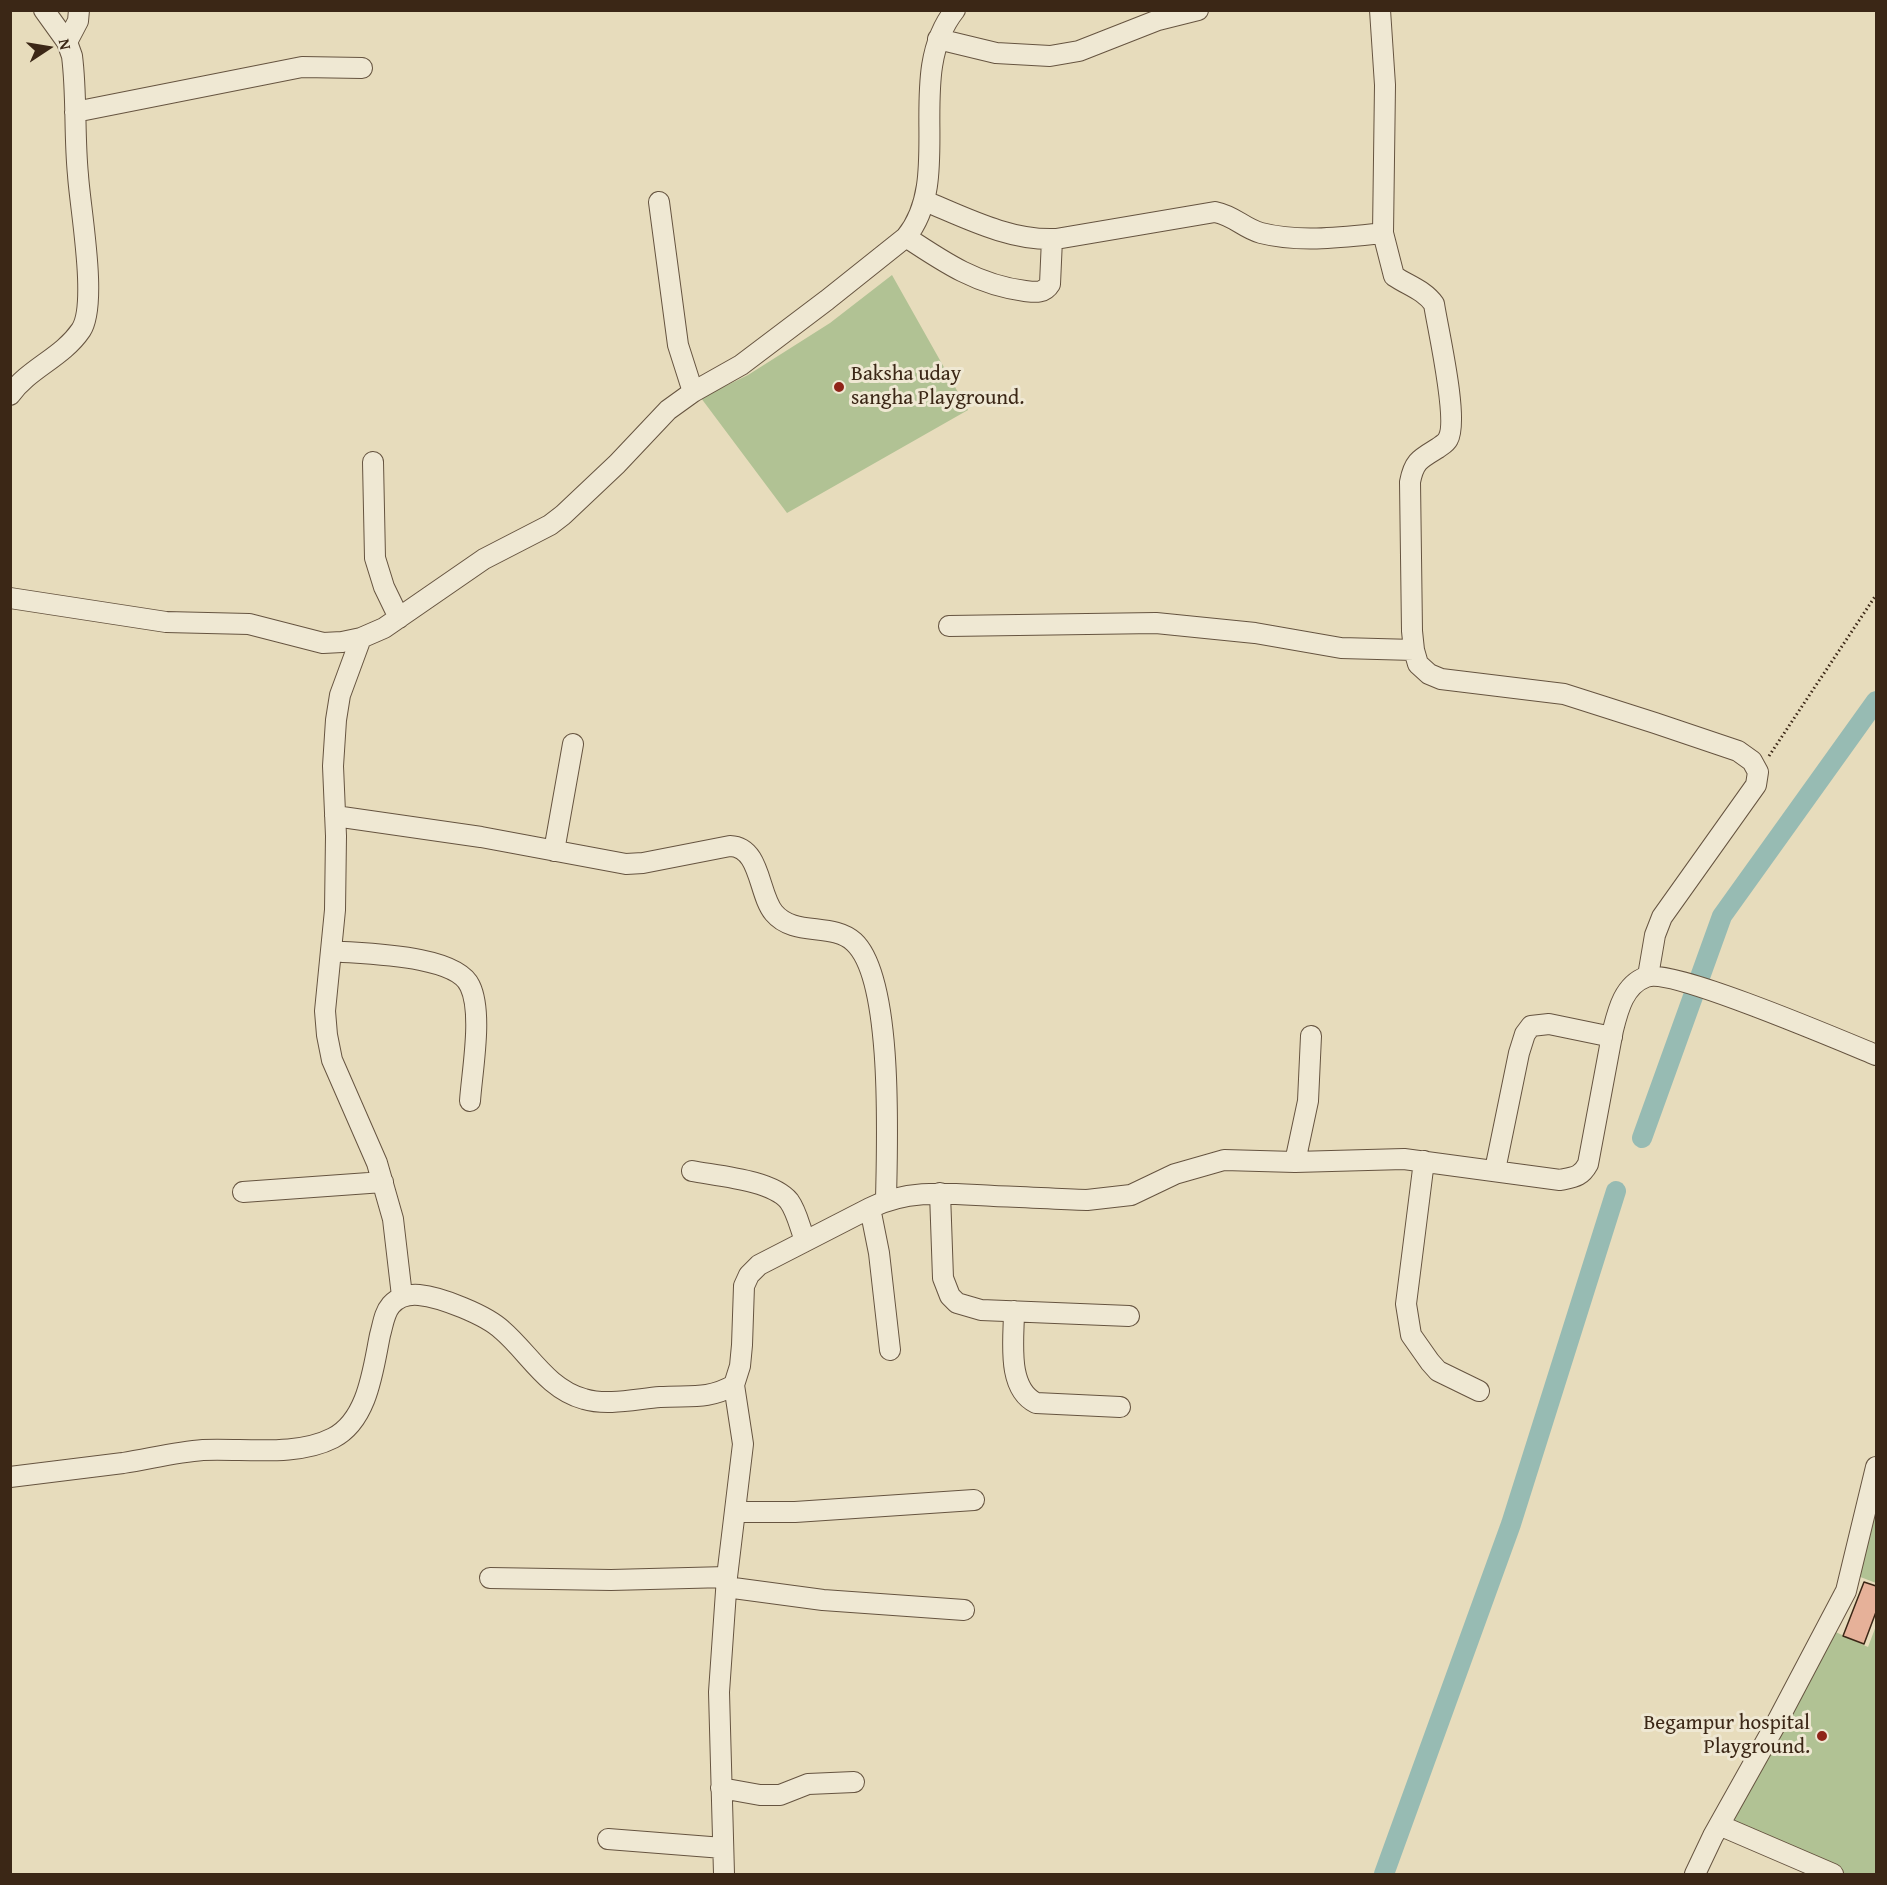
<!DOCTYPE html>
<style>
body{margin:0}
#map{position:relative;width:1887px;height:1885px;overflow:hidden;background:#e7dcbc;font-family:"Gentium Book Plus",serif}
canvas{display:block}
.frame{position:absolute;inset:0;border:12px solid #3b2716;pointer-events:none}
.north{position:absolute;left:18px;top:18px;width:60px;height:60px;-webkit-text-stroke:4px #efe8d3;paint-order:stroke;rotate:78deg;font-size:16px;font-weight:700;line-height:24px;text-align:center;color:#3b2716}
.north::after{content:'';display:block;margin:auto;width:21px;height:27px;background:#3b2716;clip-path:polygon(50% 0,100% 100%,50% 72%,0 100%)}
</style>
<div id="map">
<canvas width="1887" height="1885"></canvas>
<div class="frame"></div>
<div class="north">N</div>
</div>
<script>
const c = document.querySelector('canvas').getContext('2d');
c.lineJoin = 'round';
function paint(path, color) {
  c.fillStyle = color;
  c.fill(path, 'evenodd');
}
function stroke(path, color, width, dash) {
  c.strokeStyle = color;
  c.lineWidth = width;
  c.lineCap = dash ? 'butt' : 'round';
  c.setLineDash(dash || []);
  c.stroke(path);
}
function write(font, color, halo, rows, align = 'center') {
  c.font = font + ' "Gentium Book Plus",serif';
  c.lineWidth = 6;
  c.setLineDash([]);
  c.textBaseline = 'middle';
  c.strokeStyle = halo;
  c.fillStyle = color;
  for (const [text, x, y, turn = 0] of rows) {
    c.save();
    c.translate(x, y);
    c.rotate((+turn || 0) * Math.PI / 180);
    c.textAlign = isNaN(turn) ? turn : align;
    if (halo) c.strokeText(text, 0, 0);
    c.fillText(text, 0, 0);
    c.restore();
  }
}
paint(new Path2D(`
 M892 275 968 410 787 513 701 398 748 375 830 323Z
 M1872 1506 1876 1508V1583L1850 1573Z
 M1876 1626V1874H1834L1719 1825 1827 1628 1868 1647Z`), '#b1c294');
stroke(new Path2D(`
 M1642 1138 1722 916 1876 701
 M1384 1874 1511 1524 1616 1191`), '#97bbb3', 20);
const building = new Path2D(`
 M1864 1582 1876 1586V1612L1864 1644 1843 1636Z`);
paint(building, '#e6b199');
stroke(building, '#3b2716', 1.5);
const minor = new Path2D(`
 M1380 10 1385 85 1383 233 1394 276C1409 286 1424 290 1434 304 1438 330 1459 420 1448 439 1446 443 1442 445 1438 448 1420 459 1414 461 1410 482L1412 631 1414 650 1418 664 1429 674 1441 679 1564 694 1655 723 1738 751 1752 761 1758 772 1756 785 1662 917 1655 935 1648 976
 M938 39 996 53 1050 56 1079 51 1158 20 1198 10
 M67 42 78 21 79 10
 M75 112 302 67 362 68
 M925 201C966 218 1010 241 1056 239L1215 212C1235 216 1243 228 1261 233 1300 243 1344 237 1383 233
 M659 202 678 345 693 392
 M906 237C945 263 978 285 1025 291 1034 292 1044 294 1050 284L1052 239
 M10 395C29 368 62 358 81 330 98 304 80 208 78 175 74 135 77 95 72 56L67 42 44 10
 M373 462 375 558 384 587 399 618
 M10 598 166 622 249 624 323 643 342 642 361 638 384 628 484 559 550 525 563 515 617 464 668 410 693 392 741 365 827 300 906 237C955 177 903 75 955 10
 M949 626 1156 623 1255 633 1341 648 1414 650
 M361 638 340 695 336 720 333 766 336 836 335 910 325 1011 327 1035 332 1060 377 1163 393 1219 402 1296
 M335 816 481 837 626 864 643 863 730 846C761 847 758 894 774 913 794 937 832 922 854 942 894 979 887 1145 886 1200
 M554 851 573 744
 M331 951C362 954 456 954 470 986 483 1013 472 1071 470 1101
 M1424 1161 1406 1304 1411 1335 1430 1362 1438 1371 1479 1391
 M1295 1162 1308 1101 1311 1036
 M1495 1170 1519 1053 1525 1034 1531 1026 1549 1024 1612 1037
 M692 1171C718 1176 772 1180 789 1201 797 1212 800 1228 805 1240
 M243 1192 383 1182
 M940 1193 943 1278 950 1296 957 1303 981 1310 1129 1316
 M870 1208 879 1253 890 1350
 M1014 1311C1014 1339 1006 1388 1036 1403L1120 1407
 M10 1477C48 1472 85 1468 123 1463 149 1459 176 1452 203 1450 244 1448 296 1457 333 1438 368 1420 373 1369 380 1335 383 1325 384 1313 391 1305 398 1297 409 1294 419 1295 441 1297 486 1315 502 1330 529 1353 547 1389 584 1399 607 1406 636 1399 660 1397 689 1395 708 1400 734 1385
 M735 1512H795L974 1500
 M490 1578 611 1580 727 1577
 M726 1587 823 1600 964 1610
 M721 1788 760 1795H780L808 1784 854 1782
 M1719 1825 1833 1874
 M608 1839 723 1848
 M724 1874 719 1692 727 1577 743 1444 734 1385 740 1366 742 1345 744 1286 749 1275 759 1265 870 1208C910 1188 951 1194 994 1196 1025 1197 1056 1199 1087 1200L1131 1195 1175 1174 1224 1160 1295 1162 1404 1159 1560 1180C1574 1177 1581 1177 1588 1164L1613 1030C1618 1010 1624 985 1646 977 1671 968 1842 1041 1876 1055
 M1695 1874 1713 1836 1778 1720 1846 1591 1876 1467`);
stroke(minor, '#665440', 22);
stroke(new Path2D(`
 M1769 756 1876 595`), '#3b2716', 3, [1.5, 3]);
stroke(minor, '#efe8d3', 20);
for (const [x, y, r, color] of [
 [839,387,6,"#8f2418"],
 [1822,1736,6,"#8f2418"]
]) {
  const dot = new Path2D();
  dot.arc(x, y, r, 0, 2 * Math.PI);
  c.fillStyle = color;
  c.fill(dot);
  stroke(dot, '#efe8d3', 2);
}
write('21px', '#3b2716', '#efe8d3', [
 ["Baksha uday",851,375],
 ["sangha Playground.",851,399],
 ["Begampur hospital",1810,1724,"right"],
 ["Playground.",1810,1748,"right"]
], 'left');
</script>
